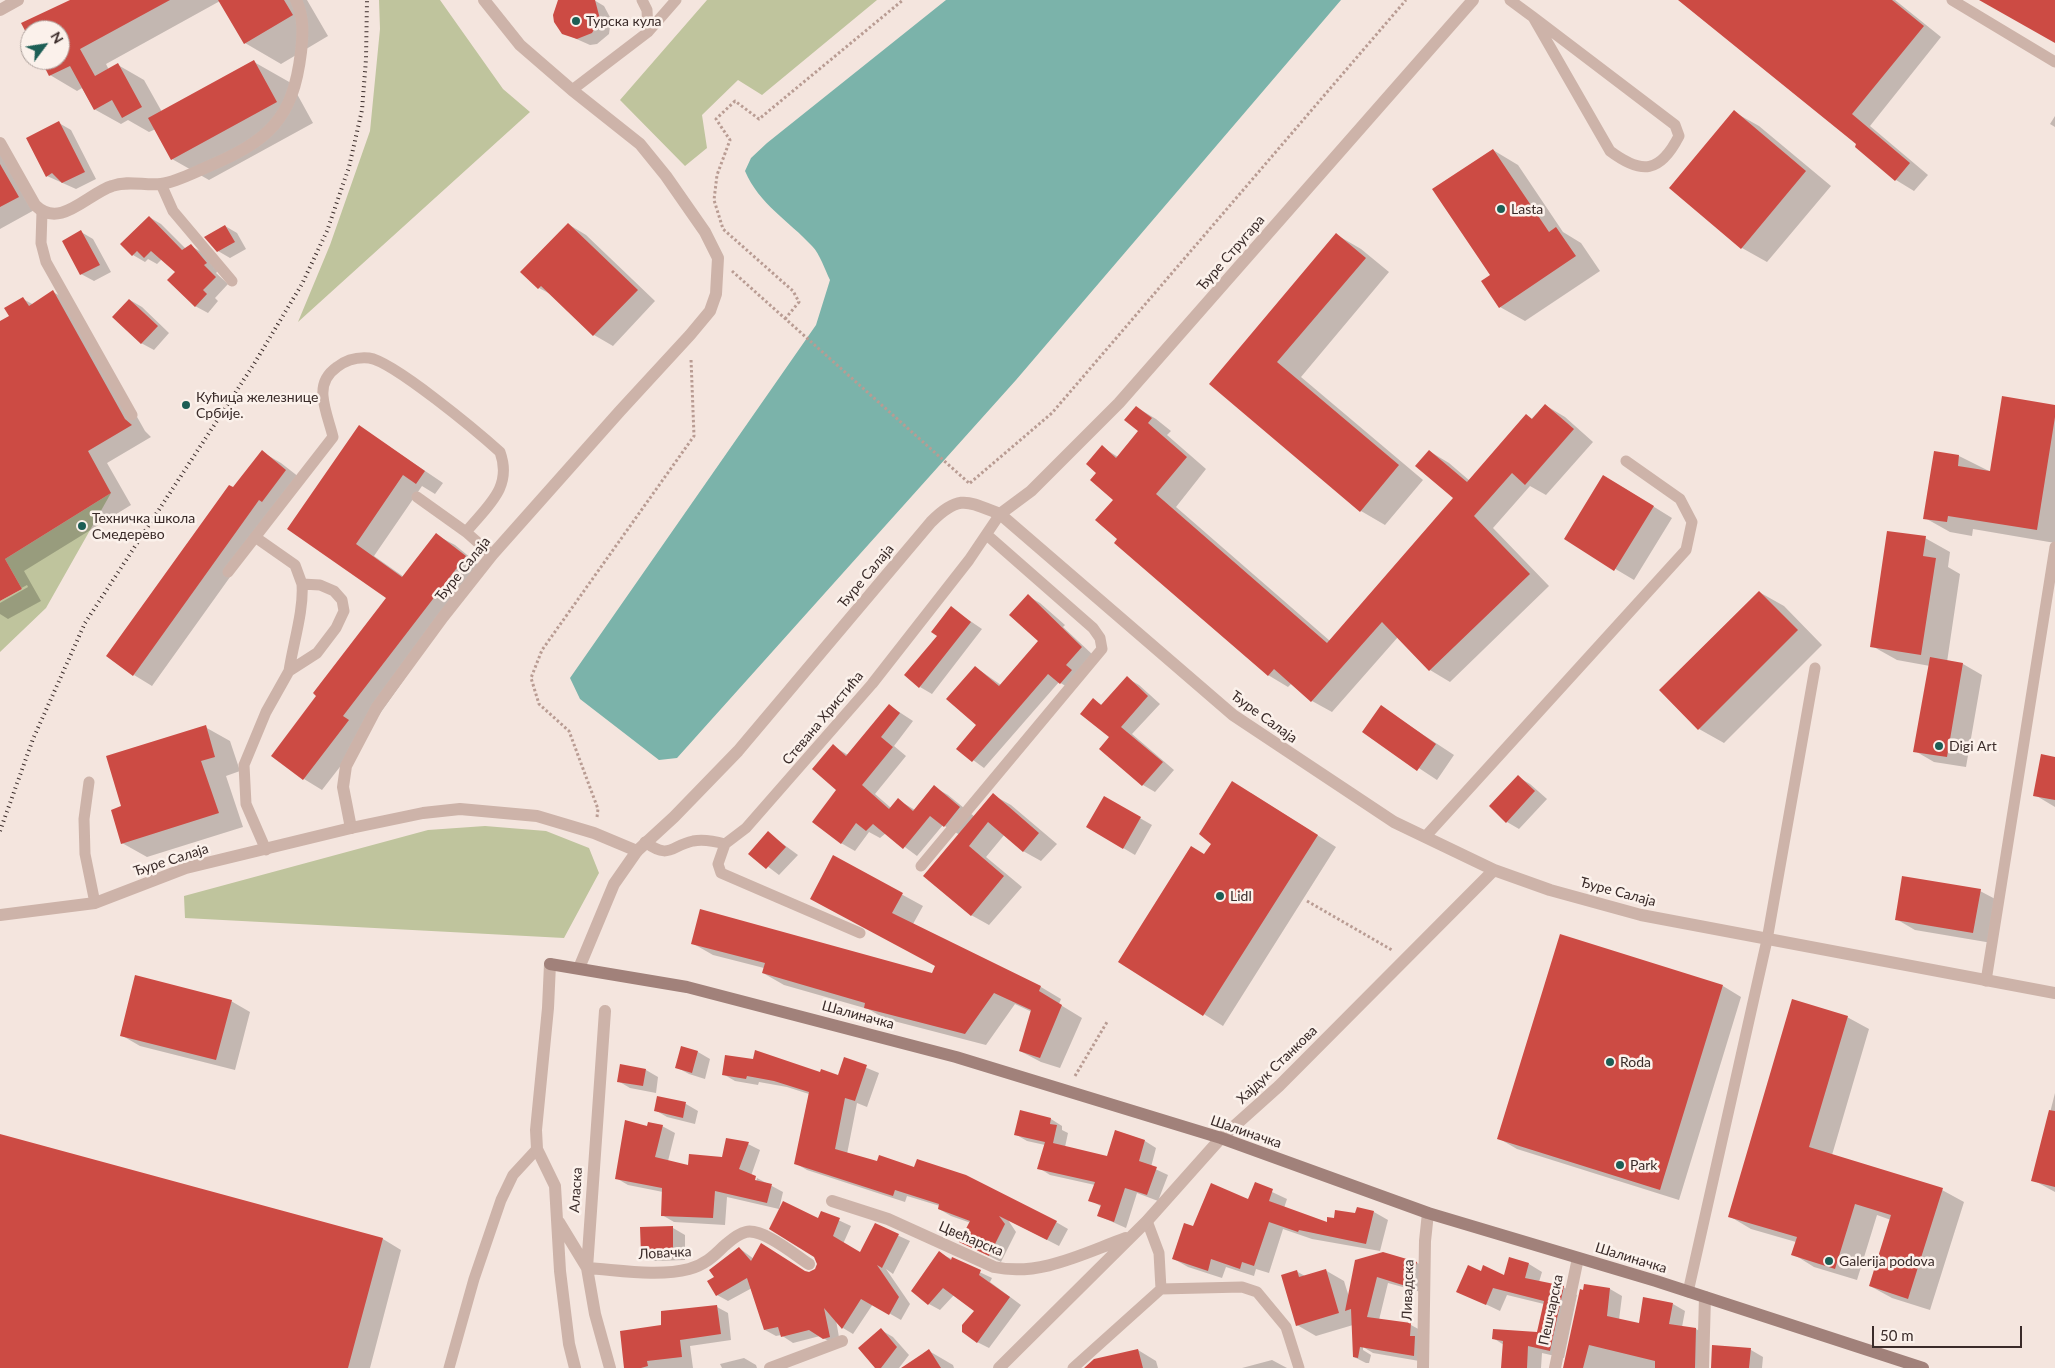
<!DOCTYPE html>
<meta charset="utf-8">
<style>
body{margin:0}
#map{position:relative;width:2055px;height:1368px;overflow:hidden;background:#f4e5de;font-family:Lato,sans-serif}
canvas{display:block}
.north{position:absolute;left:20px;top:20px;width:50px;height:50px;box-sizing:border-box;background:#fbf1eb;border:1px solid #aea29d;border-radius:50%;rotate:59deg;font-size:14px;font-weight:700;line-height:20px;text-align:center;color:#3a2b29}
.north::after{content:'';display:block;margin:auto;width:18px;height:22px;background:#1c5e55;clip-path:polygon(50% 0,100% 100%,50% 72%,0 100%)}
.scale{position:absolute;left:1872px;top:1326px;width:150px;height:22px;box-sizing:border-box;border:2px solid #3a2b29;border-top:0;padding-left:6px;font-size:15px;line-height:18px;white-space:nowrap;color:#3a2b29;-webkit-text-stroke:4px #fbf1eb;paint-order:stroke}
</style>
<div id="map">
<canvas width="2055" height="1368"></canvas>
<div class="north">N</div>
<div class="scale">50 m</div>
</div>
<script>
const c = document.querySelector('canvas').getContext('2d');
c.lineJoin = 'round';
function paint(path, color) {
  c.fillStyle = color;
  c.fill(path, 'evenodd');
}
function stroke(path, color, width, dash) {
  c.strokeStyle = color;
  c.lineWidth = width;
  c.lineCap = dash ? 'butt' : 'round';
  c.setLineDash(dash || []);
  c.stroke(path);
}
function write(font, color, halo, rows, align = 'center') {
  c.font = font + ' Lato,sans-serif';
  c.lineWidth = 5;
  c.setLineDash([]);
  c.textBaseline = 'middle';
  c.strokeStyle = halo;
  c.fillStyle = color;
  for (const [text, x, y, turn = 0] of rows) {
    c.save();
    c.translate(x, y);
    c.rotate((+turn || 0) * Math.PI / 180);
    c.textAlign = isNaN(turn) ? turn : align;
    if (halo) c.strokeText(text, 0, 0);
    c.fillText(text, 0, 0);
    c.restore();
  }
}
paint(new Path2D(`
 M379 0H440L503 89 530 112 298 322 330 245 370 131 380 29Z
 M707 0H877L762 95 738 80 702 115 707 148 685 166 620 100Z
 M111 493 46 608 0 652V601L22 589 5 559Z
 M485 826 546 831 589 848 599 873 564 938 185 918 184 896 428 830Z`), '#bfc49d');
paint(new Path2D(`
 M946 0H1341L1016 380 677 758 659 760 580 699 570 678 816 325 830 280C825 270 820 254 812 246 789 221 759 204 745 171L751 158 767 143Z`), '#7bb3aa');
paint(new Path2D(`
 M72 0H307L328 36 281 64 245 43 220 1 106 64 109 70 118 65 144 80 162 112 254 62 291 83 313 123 209 180 172 159 156 129 149 132 128 120 121 124 94 109 82 88 77 91 50 75 42 60H60V30H30V37L23 24Z
 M560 0H594L604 6 611 19 609 34 597 44 590 45 563 33Z
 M1680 0H1895L1941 37 1870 126 1928 175 1914 191 1896 180 1858 144Z
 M1734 112 1759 126 1831 186 1767 262 1742 248 1671 188Z
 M2055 116V127L2050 124Z
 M59 123 71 130 96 179 76 189 47 176Z
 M0 142 38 208 0 229Z
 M1493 150 1518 165 1563 232 1581 243 1600 271 1525 321 1500 307 1491 276Z
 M149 217 161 224 186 249 191 246 203 253 218 271 216 273 228 284 215 298 218 301 208 313 195 306 176 272 162 259 157 264 148 259 145 262 133 255Z
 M568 224 586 235 655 301 613 346 594 335 554 296 539 288Z
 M225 226 237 233 246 249 230 258 218 251Z
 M81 232 93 239 111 272 94 281 81 274Z
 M1337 235 1361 249 1389 272 1301 377 1423 480 1385 525 1361 511 1211 384Z
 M53 292 73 303 145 431 151 437 107 463 131 505 24 571 41 601 8 619 0 614V603L28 587 27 585 0 600V323L11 317 23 299 34 305Z
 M130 300 142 307 169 333 154 350 141 343Z
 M1545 405 1565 417 1593 442 1546 495 1530 486 1493 528 1549 586 1450 682 1430 670 1398 637 1332 712 1312 701 1292 683 1288 687 1268 675 1119 539 1114 500 1098 473 1102 447 1118 457 1140 431 1136 407 1156 419 1171 431 1167 435 1206 469 1176 507 1330 641 1455 498 1429 451 1449 463 1470 481Z
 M2055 406V543L1973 529 1972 536 1950 532 1925 518 1935 452 1959 456 1991 472Z
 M360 427 443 483 435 494 422 486 374 556 404 577 436 535 455 545 483 568 367 732 322 790 304 779 318 695 388 598 289 528Z
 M262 452 281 463 304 481 278 510 152 686 134 675 233 489Z
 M1622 487 1672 518 1634 580 1565 539Z
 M1925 538 1950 552 1948 567 1960 574 1947 662 1963 664 1982 675 1966 767 1934 762 1915 751 1930 666 1897 660 1872 646Z
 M1759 592 1784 606 1822 645 1724 743 1699 729Z
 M1028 596 1040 603 1065 625 1063 627 1093 655 1072 690 1059 682 984 768 958 749 978 725 975 667 1001 685 1040 641Z
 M951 608 982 629 932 694 920 687Z
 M1127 678 1139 685 1160 704 1132 734 1174 770 1155 792 1143 785 1101 749 1111 737 1093 700 1102 705Z
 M890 706 913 721 894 746 906 756 875 794 891 808 898 800 915 810 934 787 948 795 975 817 993 795 1011 805 1057 844 1041 861 1023 851 1005 834 986 857 1022 887 989 925 971 915 960 835 943 825 917 856 886 833 880 838 869 832 855 851 841 843 833 746 848 755Z
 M1381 707 1454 755 1437 780 1364 732Z
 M205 727 230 741 240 771 226 776 243 827 147 857 122 843 123 807Z
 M2055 758V807L2035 795Z
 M1518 777 1530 784 1547 799 1519 829 1507 822Z
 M1251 793 1336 847 1223 1026 1120 962 1204 856Z
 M1105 798 1152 825 1135 855 1088 827Z
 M768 833 798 855 779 875 750 853Z
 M833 857 923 906 913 924 1041 987 1061 999 1059 1004 1082 1018 1060 1068 1041 1062 1020 1051 1032 1012 1015 1004 986 1045 886 1019 868 1009 784 985 763 973 764 968 713 955 692 943 933 975 936 966Z
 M1980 891 1999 901 1992 943 1915 930 1896 919Z
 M1723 986 1741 997 1679 1200 1517 1149 1498 1138Z
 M231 1001 250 1012 235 1070 140 1046 121 1035Z
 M1847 1017 1869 1029 1832 1155 1942 1190 1964 1202 1930 1310 1892 1298 1870 1286 1891 1220 1877 1215 1857 1280 1814 1267 1793 1254 1796 1242 1751 1229 1729 1216Z
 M682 1048 698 1052 710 1059 705 1079 689 1074 676 1067Z
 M845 1059 879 1073 867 1107 857 1103 847 1154 1056 1222 1068 1229 1059 1246 1008 1220 1016 1232 1001 1262 961 1242 971 1223 951 1216 939 1209 940 1206 907 1196 905 1202 807 1170 795 1163 809 1094 787 1087 759 1082 758 1085 735 1081 723 1074H821L839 1077Z
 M646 1070 658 1077 656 1093 630 1088 618 1081Z
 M2055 1093V1192L2033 1180Z
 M658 1097 686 1104 698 1111 695 1124 667 1117 655 1110Z
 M1051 1119 1062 1126V1130L1068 1133 1065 1147 1108 1157 1116 1132 1145 1141 1156 1148 1151 1167 1168 1175 1158 1201 1137 1193 1126 1228 1099 1216 1102 1207 1090 1200 1095 1185 1050 1175 1039 1168 1045 1145 1027 1141 1015 1134Z
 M662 1126 675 1133 668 1161 689 1166 723 1159 748 1144 760 1150 751 1176 755 1186 757 1178 783 1192 779 1209 727 1197 725 1225 674 1222 662 1215 663 1192 628 1185 616 1178 648 1127Z
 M0 1135 383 1239 401 1250 370 1368H0Z
 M1255 1184 1287 1199 1284 1208 1328 1223 1356 1215 1358 1208 1374 1212 1388 1220 1380 1251 1312 1239 1283 1229 1269 1273 1256 1269 1254 1276 1226 1267 1222 1278 1188 1267 1174 1259 1194 1228 1249 1201Z
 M821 1212 851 1226 843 1244 860 1254 875 1225 910 1241 893 1274 886 1269 910 1304 901 1320 873 1304 853 1334 843 1328 836 1320 840 1343 835 1345 820 1336 793 1343 781 1335 776 1336 765 1330 752 1288 728 1301 717 1295 715 1278 739 1248 754 1259 809 1273 816 1270 818 1264 819 1219Z
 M673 1228 685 1235V1260L654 1261 642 1253Z
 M939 1253 992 1278 990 1282 1021 1305 989 1348 977 1342 976 1311 954 1295 940 1310 929 1304Z
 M1356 1261 1416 1262 1427 1269 1421 1292 1388 1283 1379 1320 1411 1325 1422 1331 1425 1362 1373 1353 1363 1347V1350L1371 1355 1369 1363H1366L1354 1357 1353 1325 1316 1336 1297 1325 1296 1271 1305 1276 1325 1270 1344 1281 1349 1297Z
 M1529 1264 1542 1272 1539 1282 1563 1287 1577 1295 1564 1358 1542 1353 1541 1368H1502L1504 1345 1493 1338 1538 1333 1544 1304 1507 1295 1500 1311 1458 1291 1482 1272 1505 1276Z
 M1585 1285 1610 1289 1622 1296 1619 1320 1640 1325 1673 1304 1685 1311 1682 1327 1696 1329 1708 1336 1707 1368H1565Z
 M717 1307 728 1313 731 1340 690 1346 693 1368H626L662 1326Z
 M881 1330 893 1337 909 1355 899 1368H877Z
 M1713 1346 1751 1350 1763 1357 1762 1368H1712Z
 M1138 1350 1156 1361 1158 1368H1092Z
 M929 1351 953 1365 954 1368H904Z
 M744 1358 756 1365 757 1368H722L720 1364Z
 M1272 1360 1287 1368H1242Z`), '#0003');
paint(new Path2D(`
 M70 0H170L80 49 95 76 118 63 142 107 122 118 112 100 94 110 70 66 49 76 41 60H60V30H30V40L21 23Z
 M218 0H284L293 15 244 44Z
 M558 0H595L600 19 592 33 577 39 562 34 554 22 553 15Z
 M1678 0H1892L1924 26 1852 114 1910 163 1895 181 1855 147 1856 144Z
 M1979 0H2055V43Z
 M254 60 277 102 171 160 148 118Z
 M1734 110 1806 171 1741 249 1669 188Z
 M59 121 85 172 62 183 52 173 46 177 26 138Z
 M1493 149 1549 232 1556 227 1576 256 1499 308 1481 281 1490 275 1432 189Z
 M0 164 19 197 0 207Z
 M149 216 182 250 191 244 207 263 204 265 216 277 203 290 207 294 195 307 167 280 175 272 151 251 144 258 137 251 132 256 120 244Z
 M568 223 638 290 593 336 541 286 538 289 520 272Z
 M225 225 235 242 217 252 204 237Z
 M81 230 100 265 80 275 62 241Z
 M1336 233 1366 258 1277 362 1399 465 1360 512 1209 384Z
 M53 290 125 419 132 425 88 451 111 493 5 559 22 589 0 601V321L9 316 4 308 23 297 29 306Z
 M129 299 158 326 141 344 112 317Z
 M2002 396 2055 405V417L2037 530 1948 516 1947 522 1923 519 1934 451 1959 455 1958 466 1990 471Z
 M1545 404 1574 429 1525 485 1512 473 1474 516 1530 574 1429 671 1382 622 1311 702 1274 669 1268 676 1114 543 1117 539 1095 520 1113 500 1090 480 1096 473 1086 464 1102 445 1116 458 1138 431 1124 420 1136 406 1152 418 1148 423 1187 457 1156 494 1327 643 1453 498 1415 466 1429 450 1467 482 1526 414 1532 419Z
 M359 425 425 471 416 484 403 475 356 544 402 577 436 533 466 556 343 716 349 720 303 780 271 756 316 696 313 693 386 598 287 529Z
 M262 450 286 470 262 502 259 500 133 676 106 656 229 485 233 487Z
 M1603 475 1654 506 1614 571 1564 539Z
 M1887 531 1926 536 1923 556 1936 558 1921 655 1870 647Z
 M1759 591 1798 630 1698 730 1659 690Z
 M1028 594 1082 647 1066 665 1072 670 1060 684 1048 674 972 762 956 749 976 725 946 699 975 666 999 686 1038 641 1009 615Z
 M951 606 971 622 919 688 904 675 937 636 931 632Z
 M1930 657 1963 663 1947 757 1913 752Z
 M1127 676 1148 696 1121 727 1163 762 1142 786 1099 749 1109 737 1080 714 1093 698 1101 705Z
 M889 704 900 713 881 737 893 747 862 785 889 809 898 798 913 811 934 785 960 807 944 827 930 816 903 849 873 824 866 831 856 823 841 844 812 822 836 790 812 769 833 744 846 756Z
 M1381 705 1436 744 1417 771 1362 732Z
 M206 725 215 757 201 761 219 813 121 844 111 810 121 806 106 756Z
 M2041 754 2055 757V800L2033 796Z
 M1518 775 1535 791 1506 823 1489 806Z
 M1232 781 1318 835 1203 1016 1118 962 1191 846 1204 854 1211 844 1199 834Z
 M993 793 1039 833 1023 852 988 822 969 846 1004 876 971 916 923 876Z
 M1104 796 1141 817 1123 849 1086 827Z
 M768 831 786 847 766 869 748 854Z
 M833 855 903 893 892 913 1041 986 1039 991 1062 1005 1040 1058 1019 1051 1031 1010 994 993 965 1034 864 1008 865 1003 762 973 765 963 691 944 700 909 932 973 935 966 810 899Z
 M1902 876 1981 889 1973 933 1895 920Z
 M1560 934 1723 985 1660 1190 1497 1139Z
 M135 975 232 1000 216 1060 120 1036Z
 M1792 999 1848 1016 1809 1147 1943 1188 1908 1299 1869 1286 1891 1215 1855 1204 1835 1269 1791 1255 1797 1237 1728 1217Z
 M681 1046 698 1051 692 1073 675 1068Z
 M755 1050 820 1072 821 1069 838 1075 844 1057 867 1065 855 1101 845 1098 835 1149 877 1161 879 1155 914 1167 917 1159 966 1175 1057 1221 1047 1240 999 1216 1005 1224 989 1256 959 1242 970 1221 938 1209 939 1204 895 1190 893 1196 794 1164 809 1092 774 1081 747 1076 746 1079 722 1075 725 1055 753 1059Z
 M620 1064 646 1069 643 1086 617 1082Z
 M657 1096 686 1102 683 1118 654 1111Z
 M1020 1110 1051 1118 1050 1124 1057 1125 1053 1143 1107 1156 1115 1130 1145 1140 1139 1161 1157 1167 1147 1195 1125 1188 1114 1222 1097 1216 1101 1205 1088 1201 1095 1182 1037 1169 1045 1142 1014 1135Z
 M2049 1110 2055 1111V1187L2031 1181Z
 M625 1120 647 1126 648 1122 663 1125 655 1157 688 1165 689 1154 722 1157 726 1138 749 1142 739 1169 756 1176 755 1180 772 1184 767 1203 715 1191 713 1218 661 1216 662 1188 615 1179Z
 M0 1134 383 1238 348 1368H0Z
 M1255 1182 1273 1189 1269 1201 1327 1222V1217L1334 1218 1335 1210 1355 1213 1357 1207 1374 1211 1366 1244 1299 1230 1298 1232 1269 1222 1254 1266 1242 1262 1240 1269 1211 1259 1208 1271 1172 1259 1184 1223 1193 1226 1211 1183 1248 1199Z
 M783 1201 818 1218 821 1211 840 1218 833 1236 860 1252 875 1223 899 1234 882 1268 877 1265 899 1297 889 1315 861 1299 842 1329 824 1308 830 1337 823 1339 809 1330 781 1337 778 1327 764 1330 747 1278 716 1296 707 1281 714 1277 709 1270 739 1247 751 1261 761 1243 805 1271 809 1272 815 1269 817 1264 814 1257 769 1229Z
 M673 1226V1254H641L640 1227Z
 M939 1251 951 1260 952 1257 981 1270 979 1275 1010 1297 977 1343 962 1332V1325L974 1311 943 1288 928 1305 911 1291Z
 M1383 1252 1417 1262 1409 1287 1377 1277 1367 1317 1411 1323 1410 1336H1415L1414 1356 1360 1347 1358 1358 1353 1357 1351 1309 1345 1311 1355 1260Z
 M1509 1257 1529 1263 1525 1278 1564 1286 1550 1351 1528 1346 1527 1368H1501L1503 1341 1492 1339 1493 1329 1537 1332 1544 1301 1493 1288 1486 1305 1456 1292 1468 1265 1481 1271 1483 1265 1504 1275Z
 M1326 1269 1339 1313 1296 1326 1281 1275 1297 1270 1299 1277Z
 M1584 1284 1610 1288 1607 1316 1639 1323 1643 1297 1673 1303 1669 1324 1696 1328 1695 1368H1655V1361L1589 1345 1583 1368H1563L1580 1289 1583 1290Z
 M717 1305 721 1334 680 1340 682 1357 647 1361 648 1366 641 1368H624L620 1331 661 1325V1311Z
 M881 1328 897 1347 881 1368H875L858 1348Z
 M1712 1345 1751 1348 1749 1368H1711Z
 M929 1349 941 1368H901L922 1354Z
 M1138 1349 1143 1368H1084L1094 1359Z`), '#cc4b44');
stroke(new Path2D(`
 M732 271 970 484
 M785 319 799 302 793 291 723 229 714 200 717 175 730 140 716 119 735 101 759 119 903 0
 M970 483 1052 413 1406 0
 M597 817 598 809 569 731 539 704 531 678 542 650 694 436 691 359
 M1307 901 1392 950
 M1075 1076 1107 1022`), '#b99c93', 3, [2.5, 2.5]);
stroke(new Path2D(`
 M642 0 647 10 648 32
 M1510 0 1533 17 1675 125 1679 136C1660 173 1642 175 1610 151L1533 17
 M1952 0 2055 62
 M572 90 648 32 676 0
 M161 184 173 211 232 281
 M42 212 41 243 46 262 132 415
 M417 497 466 532 492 555
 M255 537 295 565 302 584 320 585 334 591 342 600 344 611 336 628 317 653 289 671 266 712 244 765 246 804 266 850
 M228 572 333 437C330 424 324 410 323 396 322 384 327 374 337 367 346 360 358 357 369 358 393 361 479 433 500 452 513 488 487 506 466 532
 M289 671C293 644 304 610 302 584
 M89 782 84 819 85 854 95 903
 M1425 837 1686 550 1692 522 1680 499 1626 461
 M645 842C670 860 670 846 693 841 704 839 714 841 725 844L746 828 872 684 969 560 1000 514
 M725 844 718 864 721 873 860 933
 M921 866 1102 649 1100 638 1093 628 987 535
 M1986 981 2055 547
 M1147 1221 1159 1253 1161 1289 1242 1287 1257 1292 1286 1327 1299 1368
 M1688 1292 1767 940 1815 668
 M449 1368 474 1279 501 1200 513 1175 537 1149
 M1073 1368 1161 1289`), '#cdb3a9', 11);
stroke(new Path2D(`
 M0 10 18 0
 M0 143 35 205C60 230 87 194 112 186 128 180 145 186 161 184 176 182 193 173 207 167 268 141 293 120 301 52 303 34 304 17 296 0
 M1000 514 1031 491 1119 403 1473 0
 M351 828 343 787 346 766 377 707 443 617 492 555 620 411 690 335 710 311 716 294 718 258 705 232 666 176 640 144 572 90 520 45 484 0
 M637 851 674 817 738 751 931 522C959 494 967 501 1000 514L1233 715 1394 822 1494 870 1550 890 1641 915 2055 993
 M550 964 548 1008 536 1130 537 1149 555 1186 560 1271 569 1344 575 1368
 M605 1011 587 1268 595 1314 610 1368
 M832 1201 888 1219 994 1267C1040 1277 1084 1253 1126 1238
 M559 1222 587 1268C619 1270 658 1277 689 1269 704 1265 713 1257 724 1246 730 1241 737 1234 746 1232 763 1228 795 1255 809 1264
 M770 1368 842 1341
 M999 1368 1147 1221 1221 1138 1279 1086 1494 870
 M1423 1368 1425 1241 1428 1213
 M1555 1368 1578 1258
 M1703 1368 1705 1297`), '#cdb3a9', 12);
stroke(new Path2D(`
 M0 915 95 903 186 868 351 828 423 813 460 809 537 816 594 833 637 851 614 884 579 968`), '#cdb3a9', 12);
stroke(new Path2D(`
 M550 964 687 987 956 1057 1221 1138 1428 1213 1656 1281 1923 1368`), '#a1817a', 12);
stroke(new Path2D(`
 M0 831 33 739 85 623 254 364 302 284 327 231 349 167 362 110 366 59 367 0`), '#3a2b29', 4, [1, 4]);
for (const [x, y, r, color] of [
 [576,21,5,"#1c5e55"],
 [1501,209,5,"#1c5e55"],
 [186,405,5,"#1c5e55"],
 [82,526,5,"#1c5e55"],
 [1939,746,5,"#1c5e55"],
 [1220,896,5,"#1c5e55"],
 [1610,1062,5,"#1c5e55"],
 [1620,1165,5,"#1c5e55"],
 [1829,1261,5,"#1c5e55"]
]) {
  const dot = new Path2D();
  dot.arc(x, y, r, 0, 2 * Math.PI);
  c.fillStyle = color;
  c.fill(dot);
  stroke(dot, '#fbf1eb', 2);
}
write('14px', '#3a2b29', '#fbf1eb', [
 ["Турска кула",586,21],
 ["Lasta",1511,209],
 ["Кућица железнице",196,397],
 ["Србије.",196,413],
 ["Техничка школа",92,518],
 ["Смедерево",92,534],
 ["Digi Art",1949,746],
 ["Lidl",1230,896],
 ["Roda",1620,1062],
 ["Park",1630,1165],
 ["Galerija podova",1839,1261]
], 'left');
write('14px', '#3a2b29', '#fbf1eb', [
 ["Ђуре Стругара",1231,253,-49],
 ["Ђуре Салаја",463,569,-51],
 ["Ђуре Салаја",866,576,-50],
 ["Ђуре Салаја",1264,717,36],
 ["Стевана Христића",823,718,-50],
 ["Ђуре Салаја",171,860,-18],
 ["Ђуре Салаја",1618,892,15],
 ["Шалиначка",858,1015,15],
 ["Хајдук Станкова",1277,1065,-44],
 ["Шалиначка",1246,1132,19],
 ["Аласка",576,1190,-86],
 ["Цвећарска",971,1239,23],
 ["Ловачка",665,1253,-3],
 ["Шалиначка",1631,1258,17],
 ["Ливадска",1408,1290,-88],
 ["Пешчарска",1551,1310,-78]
]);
</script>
